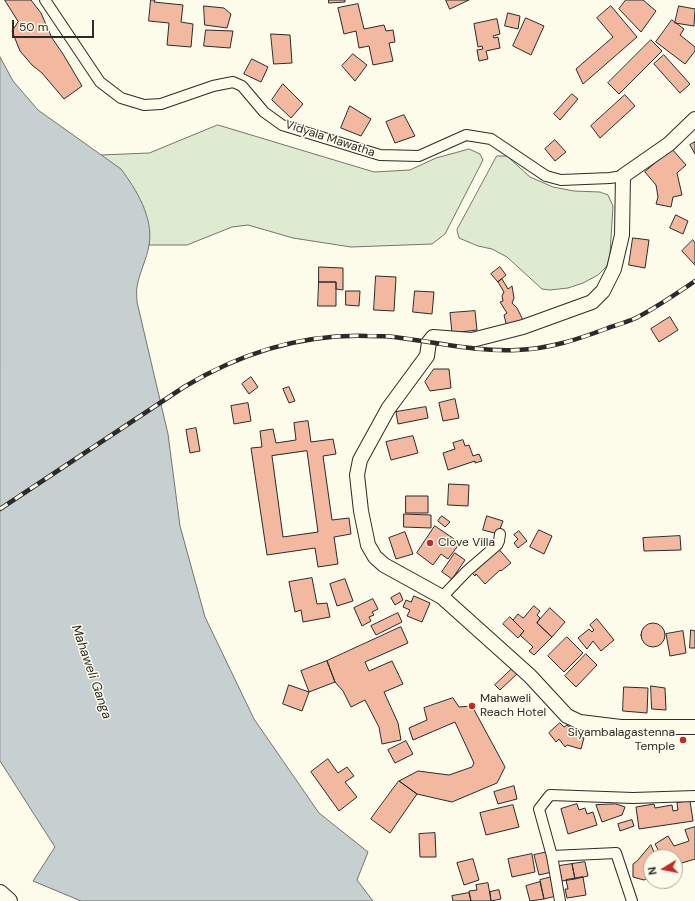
<!DOCTYPE html>
<style>
body{margin:0}
#map{position:relative;width:695px;height:901px;overflow:hidden;background:#fdfbea;font-family:"DM Sans",sans-serif}
canvas{display:block}
.north{position:absolute;left:643px;top:849px;width:40px;height:40px;box-sizing:border-box;background:#fdfbea;border:1px solid #a9a89e;border-radius:50%;rotate:260deg;font-size:11px;font-weight:700;line-height:16px;text-align:center;color:#2b2b2b}
.north::after{content:'';display:block;margin:auto;width:14px;height:18px;background:#c62828;clip-path:polygon(50% 0,100% 100%,50% 72%,0 100%)}
.scale{position:absolute;left:12px;top:20px;width:82px;height:18px;box-sizing:border-box;border:2px solid #2b2b2b;border-top:0;padding-left:5px;font-size:12px;line-height:14px;white-space:nowrap;color:#2b2b2b;-webkit-text-stroke:3px #fdfbea;paint-order:stroke}
</style>
<div id="map">
<canvas width="695" height="901"></canvas>
<div class="north">N</div>
<div class="scale">50 m</div>
</div>
<script>
const c = document.querySelector('canvas').getContext('2d');
c.lineJoin = 'round';
function paint(path, color) {
  c.fillStyle = color;
  c.fill(path, 'evenodd');
}
function stroke(path, color, width, dash) {
  c.strokeStyle = color;
  c.lineWidth = width;
  c.lineCap = dash ? 'butt' : 'round';
  c.setLineDash(dash || []);
  c.stroke(path);
}
function write(font, color, halo, rows, align = 'center') {
  c.font = font + ' "DM Sans",sans-serif';
  c.lineWidth = 3;
  c.setLineDash([]);
  c.textBaseline = 'middle';
  c.strokeStyle = halo;
  c.fillStyle = color;
  for (const [text, x, y, turn = 0] of rows) {
    c.save();
    c.translate(x, y);
    c.rotate((+turn || 0) * Math.PI / 180);
    c.textAlign = isNaN(turn) ? turn : align;
    if (halo) c.strokeText(text, 0, 0);
    c.fillText(text, 0, 0);
    c.restore();
  }
}
const green = new Path2D(`
 M218 125 374 172 410 170 436 158 469 149 480 154 483 160 445 234 432 244 351 247 293 238 248 225 232 227 187 245H149V230L101 155 149 153Z
 M497 156H507L530 177 553 187 574 191 600 192 608 195 613 206 610 254 607 266 598 275 583 283 568 288 550 290 542 289 507 257 492 249 478 246 459 238 457 230Z`);
paint(green, '#deebd1');
stroke(green, '#74746e', 1);
const water = new Path2D(`
 M0 57 13 81 38 110 121 169C136 189 154 218 149 245 147 259 139 273 137 287 136 292 137 297 137 302L168 434 180 526 205 617 254 719 319 813 368 852 357 880 373 901H81L33 881 55 847 0 761Z`);
paint(water, '#c7d0d0');
stroke(water, '#74746e', 1);
const building = new Path2D(`
 M5 0H31L41 13 52 38 63 54 82 86 64 99 42 73 32 65 20 51 12 31 18 22Z
 M151 0H155L154 2 183 5 181 22 193 24 191 47 167 45 169 23 149 21Z
 M329 0H345V2L329 3Z
 M446 0H469L450 9Z
 M626 0H643L656 11 641 32 619 9Z
 M358 4 364 29 384 25 386 31 393 30 395 42 389 43 393 61 373 65 369 46 359 48 356 31 344 34 338 8Z
 M204 6 224 8 231 14 227 28 205 25Z
 M611 6 637 37 583 84 576 69 613 37 597 18Z
 M679 6 695 9 694 26 675 23Z
 M508 13 520 16 518 29 505 26Z
 M526 18 544 26 531 55 513 46Z
 M497 19 500 34 493 36 494 38 498 37 500 48 486 51 488 59 479 61 477 50 483 49 482 46 478 47 474 24Z
 M672 20 684 29 680 35 695 47V51L685 64 656 42Z
 M206 30 233 31 230 48 204 46Z
 M271 34 290 35 292 63 274 64Z
 M651 40 662 51 619 94 608 83Z
 M353 54 367 65 355 81 342 66Z
 M664 55 690 84 680 93 654 64Z
 M252 59 268 67 261 82 244 74Z
 M283 84 303 104 291 118 272 100Z
 M572 94 578 99 560 120 554 114Z
 M625 95 635 106 600 138 591 126Z
 M350 106 371 119 361 136 341 128Z
 M404 115 415 136 395 143 386 122Z
 M555 140 566 152 555 161 545 149Z
 M695 142V154L690 145Z
 M672 149 686 165 677 173 682 195 673 197 671 207 656 204 658 197 656 185 645 172Z
 M676 215 688 221 683 234 670 228Z
 M633 238 649 240 645 268 629 265Z
 M693 240 695 243V265L682 251Z
 M319 267 343 268V290L336 289V282H319Z
 M500 267 506 275 498 282 491 274Z
 M376 276 396 277 394 311 374 310Z
 M502 279 508 289 512 286 514 298 512 303 517 308 524 322 507 327 504 315 507 313 500 302 503 301 502 296 504 292 498 282Z
 M319 282H336V306H318Z
 M346 291H360L359 306 346 305Z
 M415 291 434 292 432 314 413 312Z
 M475 311 477 330 452 333 450 313Z
 M670 317 678 330 659 342 651 329Z
 M434 369H449L451 388 430 391 425 382Z
 M251 377 258 387 249 394 242 384Z
 M289 387 295 401 289 403 283 389Z
 M455 399 459 418 443 421 439 403Z
 M248 403 251 421 234 424 231 406Z
 M426 407 428 418 398 424 396 412Z
 M308 421 311 442 333 439 336 454 323 456 332 520 349 518 351 534 334 537 338 564 318 567 315 548 267 555 251 448 262 447 260 431 273 429 276 443 296 440 294 423ZM307 451 318 532 283 537 272 456Z
 M196 428 200 451 190 453 186 430Z
 M413 436 418 453 391 460 386 442Z
 M463 440 465 446 469 445 473 456 479 454 482 461 475 463V461L448 470 443 453 455 449 453 443Z
 M449 484 469 485 468 506 448 505Z
 M406 496H428V513H406Z
 M404 514 431 515V528L404 527Z
 M442 516 450 522 445 527 438 521Z
 M487 516 503 521 498 534 483 530Z
 M435 526 460 543 448 559 441 554 433 565 417 553Z
 M539 530 552 536 544 554 530 547Z
 M519 531 527 541 518 548 514 543 518 539 514 535Z
 M405 532 413 554 396 559 389 538Z
 M680 536 681 550 644 551 643 538Z
 M496 546 511 563 501 571 500 570 485 584 476 574 475 576 470 571Z
 M455 553 465 560 452 579 442 572Z
 M312 578 317 604 327 603 330 617 303 622 301 610 295 612 289 582Z
 M345 579 353 601 337 606 330 584Z
 M400 593 403 600 395 605 391 598Z
 M414 596 430 603 422 622 407 616 410 610 403 607 406 600 411 602Z
 M373 599 378 609 372 612 374 615 369 617 371 621 362 626 354 608Z
 M534 606 540 611 537 615 540 618 537 623 552 637 534 655 529 651 533 647 520 635 524 631 513 620 518 614 523 618Z
 M550 608 565 622 552 637 537 623Z
 M398 613 402 622 376 635 371 626Z
 M510 617 524 631 518 638 503 624Z
 M597 619 614 640 601 651 593 641 587 649 578 638 589 629 592 632 594 630 590 625Z
 M641 635a12 12 0 1 1 24 0a12 12 0 1 1-24 0Z
 M401 627 408 643 365 662 369 671 392 661 403 684 384 692 398 723 401 740 382 744 379 727 365 700 351 707 343 691 335 682 327 661Z
 M691 630 695 631V648H690Z
 M683 631 686 653 670 656 666 634Z
 M567 637 583 653 564 672 548 656Z
 M586 654 597 665 576 687 565 676Z
 M327 661 335 682 309 692 301 671Z
 M514 667 519 672 500 690 495 685Z
 M289 685 309 692 302 711 283 704Z
 M651 686 665 688 666 710 652 709Z
 M624 687 648 688 647 713 623 711Z
 M453 698 459 707 472 706 505 767 497 783 452 802 417 794 399 781 418 771 449 775 472 767 474 763 455 722 413 740 409 728 427 720 424 708Z
 M560 723 564 727 567 725 577 732 578 737 584 738 581 749 567 745 565 747 559 739 556 742 549 733Z
 M406 741 413 754 395 763 388 750Z
 M328 759 338 773 347 767 354 776 345 782 357 797 339 811 311 772Z
 M399 781 417 794 390 833 371 819Z
 M514 786 517 799 498 804 494 792Z
 M690 801 693 821 639 829 636 807 654 804 655 808 672 805 673 811 678 810 677 803Z
 M577 804 579 810 585 808 587 814 593 812 597 825 568 834 561 809Z
 M616 804 625 807 622 815 602 822 596 805Z
 M513 805 519 827 486 835 480 813Z
 M632 820 634 826 620 831 618 824Z
 M695 827V859L675 865V857H662L655 844 668 836 674 846 689 841 685 830Z
 M435 833 436 857H420L419 834Z
 M651 845 656 857H651V877L644 880 633 877V864L637 861Z
 M548 852 552 872 539 875 534 855Z
 M532 854 535 872 512 877 508 859Z
 M473 859 479 880 464 885 457 863Z
 M585 862 588 876 575 879 572 864Z
 M572 864 575 879 562 881 559 866Z
 M552 877 556 896 544 899 540 880Z
 M583 877 586 895 567 898 565 889H568L566 880Z
 M540 882 544 899 530 901 526 886Z
 M488 883 491 901H471L469 891 477 890 476 885Z
 M499 890 501 899 491 901 490 892Z
 M469 893 471 901H453L452 896Z`);
paint(building, '#f2b8a0');
stroke(building, '#2b2b2b', 1);
const street = new Path2D(`
 M45 0 100 82 121 98 144 105 161 104 213 86 233 82 242 86 264 112 282 125 380 155 419 156 466 135 491 139 546 176 561 180 610 178 623 176
 M442 597 467 571 497 545 499 541 500 534
 M552 856 616 853 632 901
 M560 901 552 856 539 809 550 795 633 798 695 796`);
const secondary = new Path2D(`
 M695 119 669 144 623 176 622 235 614 269 603 291 592 302 523 327 472 340 433 337 429 342 427 356 388 409 360 460 357 475 361 511 368 545 375 557 384 565 442 597 530 676 567 716 580 722 621 727H695`);
const primary = new Path2D(`
 M0 893 9 901`);
stroke(street, '#2b2b2b', 12);
stroke(secondary, '#2b2b2b', 16);
stroke(primary, '#2b2b2b', 18);
stroke(street, '#fdfbea', 10);
stroke(secondary, '#fdfbea', 14);
stroke(primary, '#fdfbea', 16);
const rail = new Path2D(`
 M0 509 184 387C241 353 300 334 367 336 376 336 386 336 394 337 436 342 476 352 517 350 549 349 579 339 608 328 617 325 627 322 636 318 657 307 676 294 695 281`);
stroke(rail, '#2b2b2b', 4.5);
stroke(rail, '#fdfbea', 3, [9]);
for (const [x, y, r, color] of [
 [430,543,4,"#c62828"],
 [472,706,4,"#c62828"],
 [683,740,4,"#c62828"]
]) {
  const dot = new Path2D();
  dot.arc(x, y, r, 0, 2 * Math.PI);
  c.fillStyle = color;
  c.fill(dot);
  stroke(dot, '#fdfbea', 1.5);
}
write('12px', '#2b2b2b', '#fdfbea', [
 ["Vidyala Mawatha",330,139,18]
]);
write('12px', '#2b2b2b', '#fdfbea', [
 ["Clove Villa",438,543],
 ["Mahaweli",480,699],
 ["Reach Hotel",480,713],
 ["Siyambalagastenna",675,733,"right"],
 ["Temple",675,747,"right"]
], 'left');
write('italic 13px', '#2b2b2b', '#fdfbea', [
 ["Mahaweli Ganga",91,672,71]
]);
</script>
